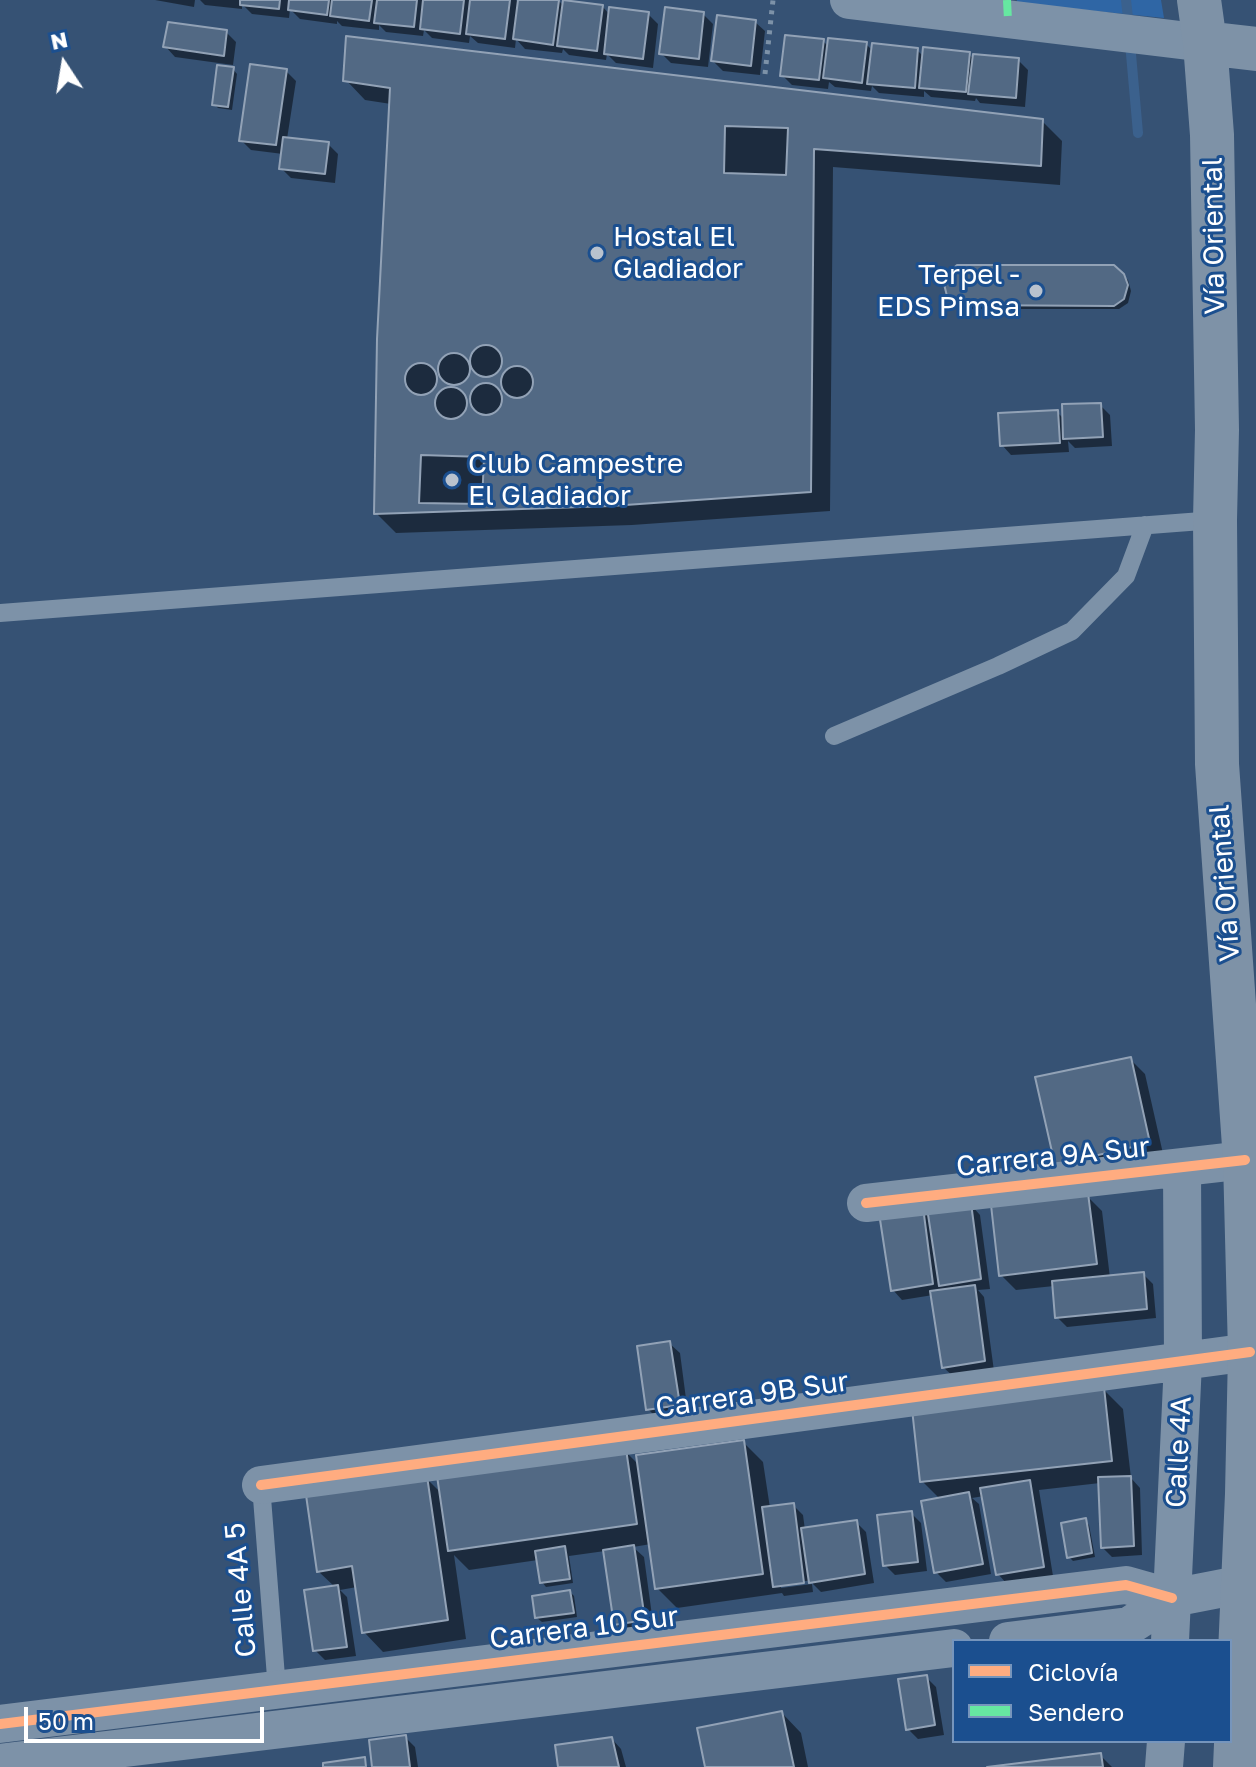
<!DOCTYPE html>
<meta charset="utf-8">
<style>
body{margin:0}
#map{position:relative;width:1256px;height:1767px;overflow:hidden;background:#365274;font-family:"Golos Text",sans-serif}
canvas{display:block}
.legend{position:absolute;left:952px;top:1639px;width:280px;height:104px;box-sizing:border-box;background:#1b4f8f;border:2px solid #7695bc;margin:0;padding:10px 14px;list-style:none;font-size:24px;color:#fff}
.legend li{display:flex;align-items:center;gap:16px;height:40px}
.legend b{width:40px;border:2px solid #7695bc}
.north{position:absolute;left:24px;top:24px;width:80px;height:80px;-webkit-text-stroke:6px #1b4f8f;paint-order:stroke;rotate:348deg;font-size:22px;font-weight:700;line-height:32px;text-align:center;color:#fff}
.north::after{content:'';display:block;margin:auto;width:28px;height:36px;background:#fff;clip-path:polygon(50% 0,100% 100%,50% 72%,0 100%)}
.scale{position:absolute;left:24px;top:1707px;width:240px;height:36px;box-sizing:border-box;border:4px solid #fff;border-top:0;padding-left:10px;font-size:24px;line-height:28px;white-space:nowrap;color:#fff;-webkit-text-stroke:6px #1b4f8f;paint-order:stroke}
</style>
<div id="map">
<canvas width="1256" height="1767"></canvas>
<ul class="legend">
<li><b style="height:10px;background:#ffac80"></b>Ciclovía</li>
<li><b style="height:10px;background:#66e7a1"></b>Sendero</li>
</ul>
<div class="north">N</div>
<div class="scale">50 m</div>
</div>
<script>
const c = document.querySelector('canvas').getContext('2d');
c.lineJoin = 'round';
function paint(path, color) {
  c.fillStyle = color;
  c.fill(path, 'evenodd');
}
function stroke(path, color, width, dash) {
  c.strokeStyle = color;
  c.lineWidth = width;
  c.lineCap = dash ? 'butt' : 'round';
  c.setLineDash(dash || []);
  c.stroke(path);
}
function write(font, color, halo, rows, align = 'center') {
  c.font = font + ' "Golos Text",sans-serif';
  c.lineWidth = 6;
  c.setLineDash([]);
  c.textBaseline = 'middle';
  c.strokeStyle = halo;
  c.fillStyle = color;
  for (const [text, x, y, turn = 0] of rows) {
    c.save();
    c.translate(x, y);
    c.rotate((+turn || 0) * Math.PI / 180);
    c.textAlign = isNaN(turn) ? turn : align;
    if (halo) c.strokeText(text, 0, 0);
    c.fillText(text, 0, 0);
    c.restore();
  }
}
paint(new Path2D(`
 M1017 0H1161L1164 18 1017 3Z`), '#2f66a5');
paint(new Path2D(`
 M155 0H195L194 7Z
 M200 0H516L520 4V0H558L564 6H602L610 15 648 14 658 24 653 68 616 63 607 54 606 60 569 55 563 49 562 53 525 49 516 39 515 48 478 43 470 36 469 43 432 38 424 30 423 36 386 32 379 25V30L342 26 337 21V24L300 19 290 9 289 18 252 14 242 4V9L205 5Z
 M703 14 713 24 708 67 671 63 661 53Z
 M755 22 765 31 760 75 723 71 713 61Z
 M226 32 236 42 233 65 175 57 166 47Z
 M823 41 829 47 866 44 873 51 917 50 924 57 969 54 974 60H1018L1028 70 1025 107 980 103 976 98 975 101 931 97 924 91V97L879 93 872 86 871 91 835 87 829 82 828 89 792 85 782 75Z
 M233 69 237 74 232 110 218 108 214 104Z
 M286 71 296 81 287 139 328 144 338 154 335 183 291 178 281 168 283 154 251 150 241 140Z
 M346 80 1042 121 1062 141 1060 185 833 167 830 511 632 525 396 533 376 513 391 104 365 100Z
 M1113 267 1128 280 1131 291 1128 303 1119 309H963L949 295Z
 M1100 405 1110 415 1112 446 1075 448 1068 441 1069 452 1011 455 1002 445 1057 412 1064 419Z
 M1130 1059 1145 1074 1164 1158 1056 1164Z
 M1087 1196 1102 1211 1110 1278 1143 1274 1153 1284 1156 1318 1067 1327 1057 1317 1054 1286 1016 1290 1001 1275Z
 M971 1205 980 1215 990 1289 978 1290 984 1297 994 1371 954 1377 944 1368 933 1295 902 1300 893 1290 881 1215Z
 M670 1344 680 1353 688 1414 658 1419 648 1409Z
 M1103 1389 1123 1409 1131 1478 1140 1488 1142 1555 1112 1557 1102 1547 1100 1483 1039 1490 1053 1576 1007 1584 998 1574 984 1496 972 1498 979 1504 991 1574 946 1582 936 1572 940 1499 922 1481Z
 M743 1442 763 1462 770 1508 793 1505 803 1515 805 1530 856 1522 866 1532 874 1583 821 1592 813 1584 814 1580 781 1584V1588L812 1584 813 1592 784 1596 782 1593 677 1608 657 1588 651 1544 633 1547 644 1557 654 1630 626 1634 616 1624 605 1551 569 1556 573 1583 546 1587 542 1582 538 1560 469 1570 454 1555 466 1639 383 1652 364 1632 357 1587 340 1590 347 1597 356 1656 325 1660 315 1650 336 1588 318 1571 426 1478 442 1494 625 1451 640 1466Z
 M911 1513 921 1523 927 1571 895 1575 885 1565Z
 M1085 1521 1089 1525 1095 1557 1073 1561 1069 1557Z
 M570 1592 574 1596 577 1617 542 1622 537 1618Z
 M926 1677 936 1687 944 1735 918 1739 908 1729Z
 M782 1713 801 1733 808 1767H707Z
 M405 1737 415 1747 418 1767H374Z
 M612 1739 621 1749 626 1767H560Z
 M1100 1755 1112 1767H1004Z`), '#0007');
stroke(new Path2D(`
 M1126 0 1129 27
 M1130 43 1138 133`), '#3b618d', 10);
const building = new Path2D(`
 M240 0H280L279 9 240 5Z
 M289 0H329L327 15 288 10Z
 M332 0H372L369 21 330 16Z
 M377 0H417L414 27 374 23Z
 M423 0H464L460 34 420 29Z
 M470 0H510L505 39 466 34Z
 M518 0H559L553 45 513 39Z
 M563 0 603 5 597 51 557 46Z
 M609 7 649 12 643 59 604 54Z
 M665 7 704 12 699 59 659 54Z
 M717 15 756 20 751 66 711 61Z
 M168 22 227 30 224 56 163 47Z
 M785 35 824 39 819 80 780 76Z
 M346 36 1043 119 1041 166 814 149 811 492 611 506 374 514 377 339 390 88 343 81Z
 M828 38 867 42 862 83 823 78Z
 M872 43 918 48 915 88 867 84Z
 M923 47 970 52 966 92 919 88Z
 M973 54 1019 58 1016 98 968 94Z
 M250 64 287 69 276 145 239 141Z
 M217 65 234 67 228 107 212 105Z
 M725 126 788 128 786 175 724 173Z
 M283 137 329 142 325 174 279 169Z
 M957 265H1114L1124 274 1128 285 1124 299 1114 306 957 305 947 296 944 284 948 273Z
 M470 361a16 16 0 1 1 32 0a16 16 0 1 1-32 0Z
 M438 369a16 16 0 1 1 32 0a16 16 0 1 1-32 0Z
 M405 379a16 16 0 1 1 32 0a16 16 0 1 1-32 0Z
 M501 382a16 16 0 1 1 32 0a16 16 0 1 1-32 0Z
 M470 399a16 16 0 1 1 32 0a16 16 0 1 1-32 0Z
 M435 403a16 16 0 1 1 32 0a16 16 0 1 1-32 0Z
 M1101 403 1103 437 1063 439 1062 404Z
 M1058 410 1060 443 1000 446 998 413Z
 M421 455 484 457 482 504 419 503Z
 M1131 1057 1150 1143 1055 1165 1035 1077Z
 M1088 1193 1097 1264 999 1276 991 1205Z
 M971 1203 981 1279 939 1286 927 1208Z
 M923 1207 933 1284 891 1291 879 1213Z
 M1144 1272 1147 1309 1055 1318 1052 1281Z
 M975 1285 985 1361 942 1368 930 1291Z
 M670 1341 680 1405 646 1410 637 1346Z
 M1104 1387 1112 1461 920 1482 912 1409Z
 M744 1440 763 1574 655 1589 636 1455Z
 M626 1449 637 1524 448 1551 437 1476Z
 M427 1476 448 1620 362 1633 352 1566 317 1572 306 1495Z
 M1131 1476 1134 1546 1101 1548 1098 1477Z
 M1030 1480 1044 1567 996 1575 980 1488Z
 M969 1492 983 1564 934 1573 921 1501Z
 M794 1503 804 1583 773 1587 762 1507Z
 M912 1511 918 1562 883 1566 877 1515Z
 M1086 1518 1092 1553 1067 1558 1061 1523Z
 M857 1520 865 1574 809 1583 801 1528Z
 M634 1545 645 1620 614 1625 603 1550Z
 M565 1546 570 1579 540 1583 535 1551Z
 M338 1585 347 1647 313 1651 304 1590Z
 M570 1590 574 1613 535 1618 532 1596Z
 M927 1675 935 1725 906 1730 898 1679Z
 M782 1711 794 1767H705L697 1728Z
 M406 1735 410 1767H372L369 1740Z
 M612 1737 619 1767H558L555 1745Z
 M1101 1753 1103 1767H987Z
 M365 1757 366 1767H323V1763Z`);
paint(building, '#526984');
stroke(building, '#92a2b6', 2);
stroke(new Path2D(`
 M765 74 773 0`), '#7d92a8', 5, [4, 6]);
stroke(new Path2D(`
 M0 613 1215 520
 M834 736 998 666 1072 631 1126 576 1145 525
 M261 1485 277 1690`), '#7d92a8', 18);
stroke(new Path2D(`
 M849 0 1205 43
 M866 1203 1245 1160
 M261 1485 1250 1352
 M1008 1641 1129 1626 1172 1598 1244 1584
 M1170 1641 1183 1362 1182 1167
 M0 1724 1126 1585 1172 1598
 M0 1763 954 1648
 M1164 1767 1166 1741`), '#7d92a8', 38);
stroke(new Path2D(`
 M1199 0 1205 43 1212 135 1217 430 1215 520 1217 764 1245 1160 1250 1352 1247 1494 1235 1767
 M1205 43 1256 49`), '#7e92a7', 44);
stroke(new Path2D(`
 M1007 0 1008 20`), '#66e7a1', 8, [16, 8]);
stroke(new Path2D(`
 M866 1203 1245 1160
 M261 1485 1250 1352
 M0 1724 1126 1585 1172 1598`), '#ffac80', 10);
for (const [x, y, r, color] of [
 [597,253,8,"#b9c2ce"],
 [1036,291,8,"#b9c2ce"],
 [452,480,8,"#b9c2ce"]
]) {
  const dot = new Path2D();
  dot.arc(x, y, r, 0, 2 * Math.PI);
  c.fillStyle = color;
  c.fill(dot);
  stroke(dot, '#1b4f8f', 3);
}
write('28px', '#fff', '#1b4f8f', [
 ["Vía Oriental",1214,236,-91],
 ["Vía Oriental",1225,883,-94],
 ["Carrera 9A Sur",1053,1157,-6],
 ["Carrera 9B Sur",752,1395,-8],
 ["Calle 4A",1179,1452,-87],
 ["Calle 4A 5",241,1590,-95],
 ["Carrera 10 Sur",584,1628,-7]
]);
write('28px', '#fff', '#1b4f8f', [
 ["Hostal El",613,237],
 ["Gladiador",613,269],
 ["Terpel -",1020,275,"right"],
 ["EDS Pimsa",1020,307,"right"],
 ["Club Campestre",468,464],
 ["El Gladiador",468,496]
], 'left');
</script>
